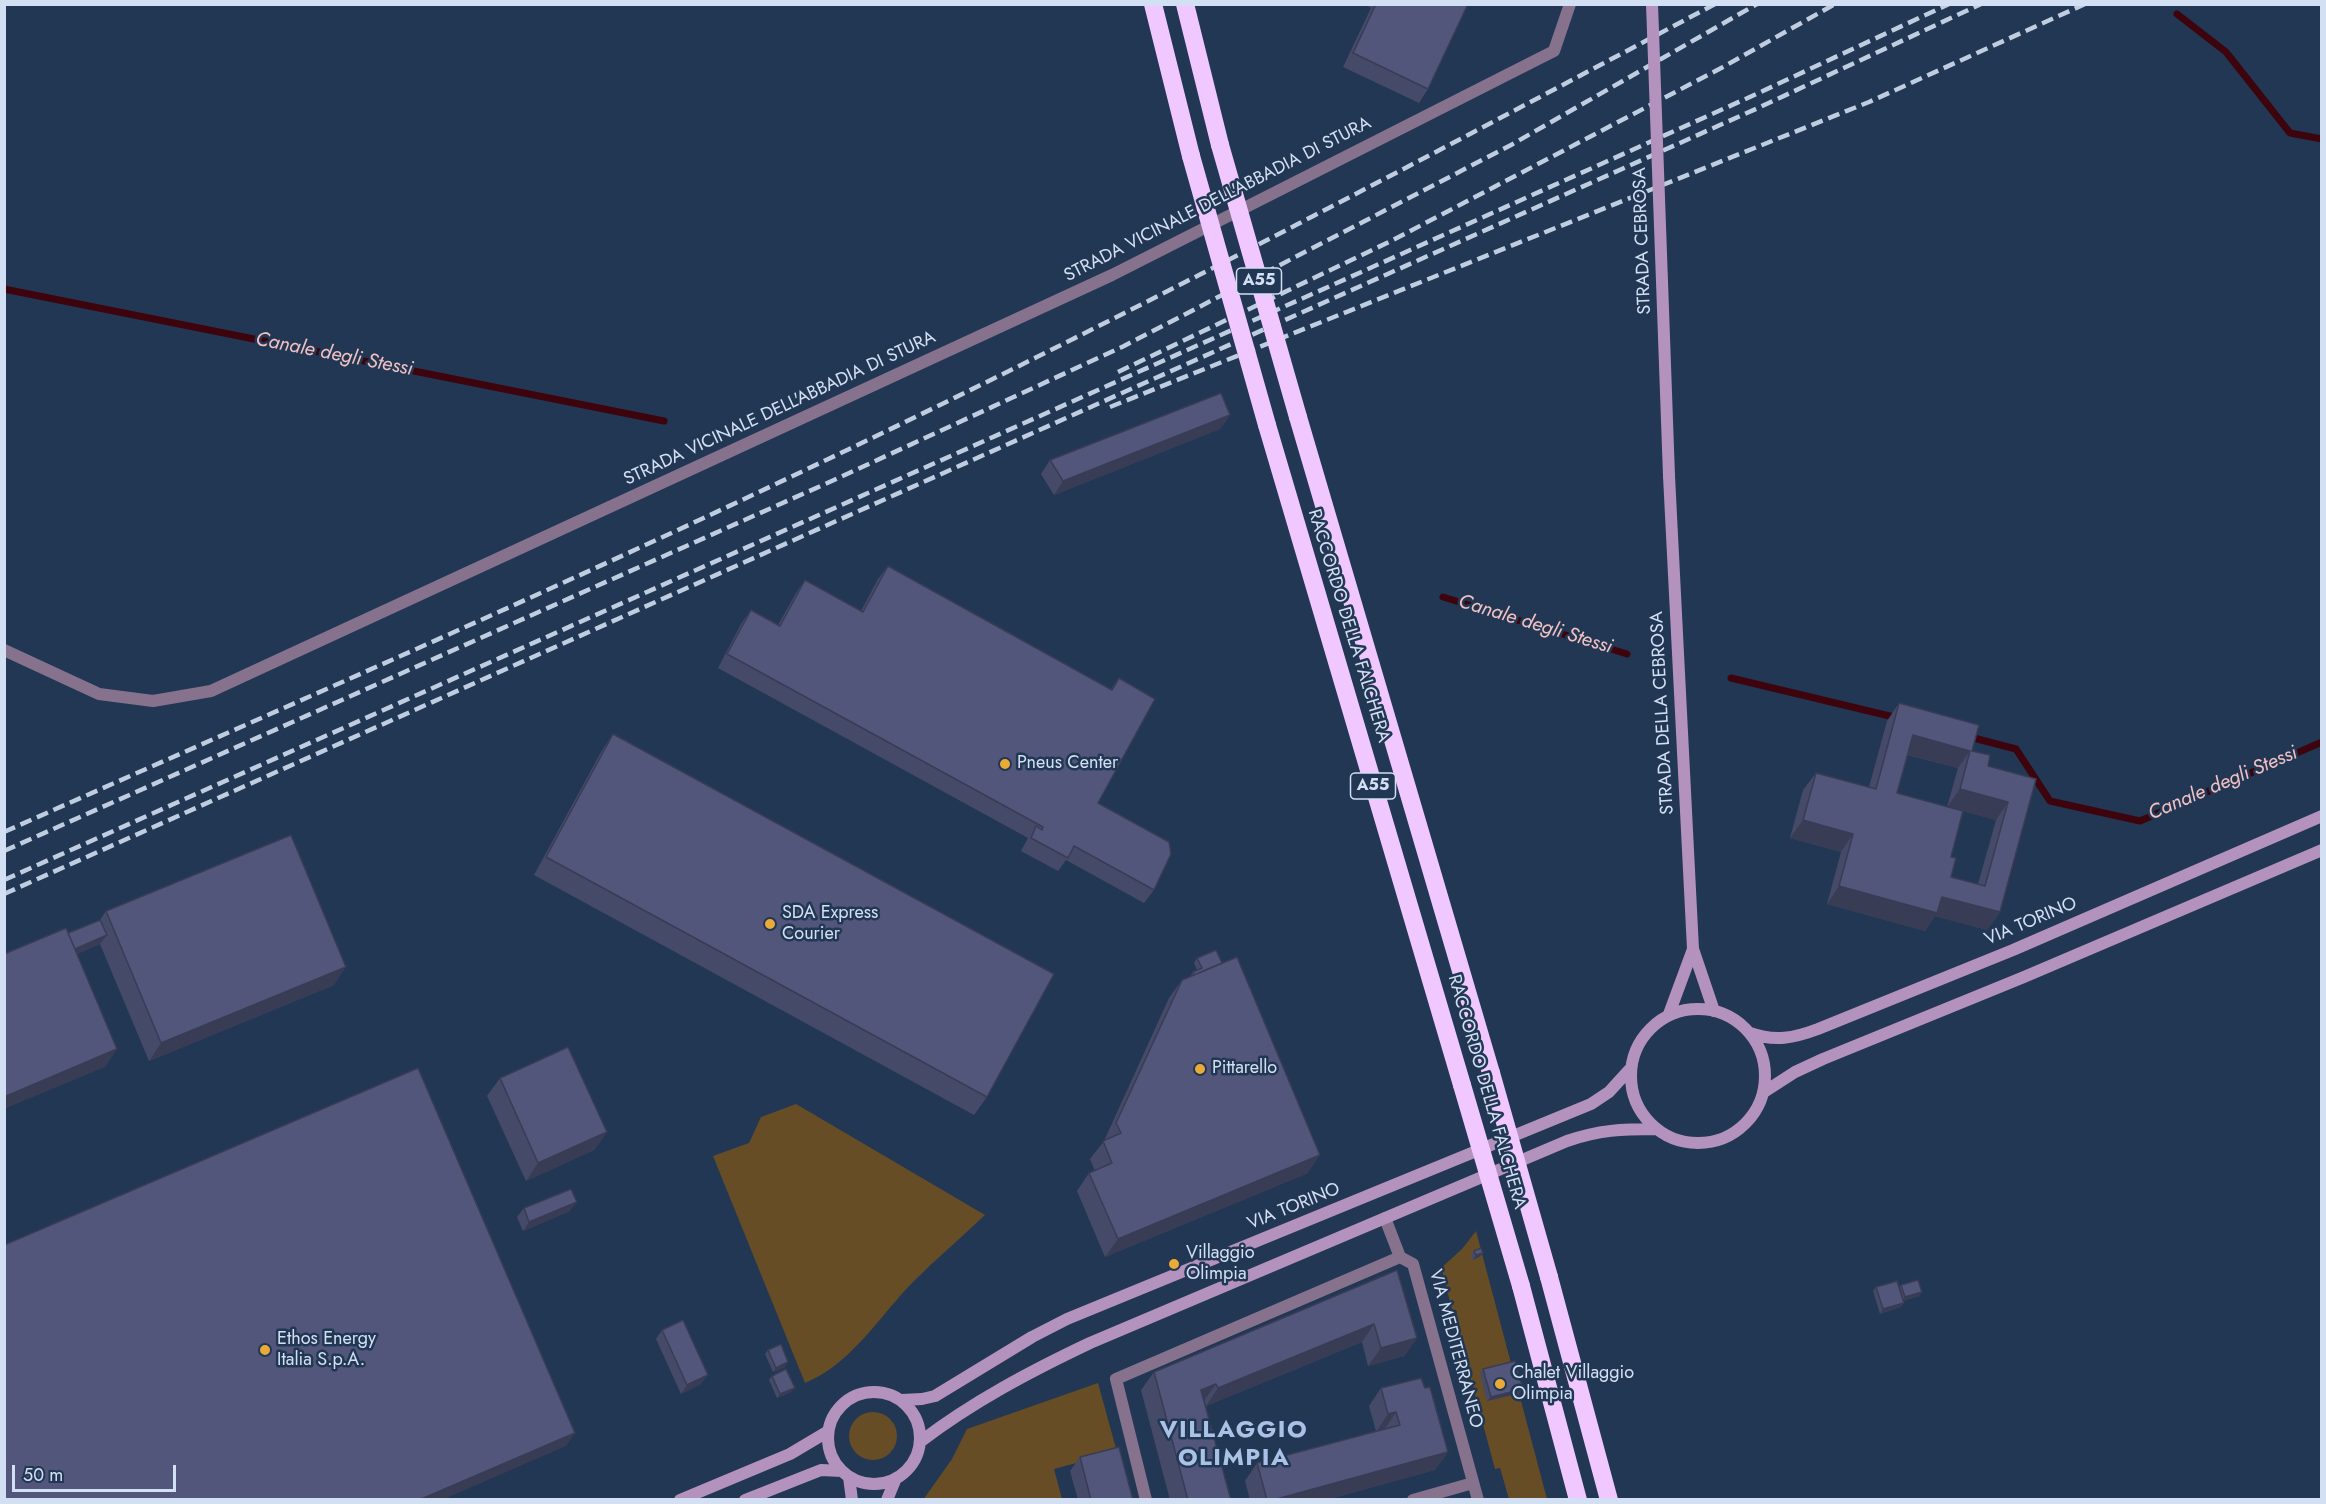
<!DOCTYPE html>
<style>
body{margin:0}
#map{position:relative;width:2326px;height:1504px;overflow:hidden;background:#223754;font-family:Jost,sans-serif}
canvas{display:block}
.frame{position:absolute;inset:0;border:6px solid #d3e0f3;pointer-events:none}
.scale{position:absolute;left:12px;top:1465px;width:164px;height:27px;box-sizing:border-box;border:3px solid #d3e0f3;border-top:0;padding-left:8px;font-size:18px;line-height:21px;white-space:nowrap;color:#d3e0f3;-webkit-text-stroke:4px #223754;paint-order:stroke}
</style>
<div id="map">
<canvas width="2326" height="1504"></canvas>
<div class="frame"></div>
<div class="scale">50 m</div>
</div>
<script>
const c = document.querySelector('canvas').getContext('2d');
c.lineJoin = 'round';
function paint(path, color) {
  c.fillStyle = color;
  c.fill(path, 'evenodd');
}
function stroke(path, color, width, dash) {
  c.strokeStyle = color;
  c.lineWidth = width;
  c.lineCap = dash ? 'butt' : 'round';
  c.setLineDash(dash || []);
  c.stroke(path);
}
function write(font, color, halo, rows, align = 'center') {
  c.font = font + ' Jost,sans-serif';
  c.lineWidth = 5;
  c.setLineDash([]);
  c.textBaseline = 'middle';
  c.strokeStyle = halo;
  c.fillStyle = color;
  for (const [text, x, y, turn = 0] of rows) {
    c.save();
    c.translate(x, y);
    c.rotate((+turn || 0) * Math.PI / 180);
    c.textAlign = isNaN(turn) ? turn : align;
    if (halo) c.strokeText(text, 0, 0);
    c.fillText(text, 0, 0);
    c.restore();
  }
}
paint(new Path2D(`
 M796 1104 985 1215C962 1237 937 1258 914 1281 880 1315 852 1364 805 1383L713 1156 749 1143 761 1117Z
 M1476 1231 1547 1499H1509L1500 1468 1495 1469 1441 1268 1462 1249Z
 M1098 1383 1117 1452 1054 1469 1062 1499 923 1500 952 1459 967 1429Z
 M849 1436a24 24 0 1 1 48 0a24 24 0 1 1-48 0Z`), '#664d25');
stroke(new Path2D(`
 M2177 14 2226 52 2290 133 2322 139
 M4 289 664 421
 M1443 597 1627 654
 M1731 678 1898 718
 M1966 736 2016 749 2050 801 2140 821 2322 742`), '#3d040d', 7);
stroke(new Path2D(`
 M4 650 99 694 153 701 211 691 1112 275 1554 51 1570 4
 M1385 1218 1400 1257 1413 1264 1478 1500
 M1146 1500 1116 1379 1400 1257
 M1413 1500 1473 1483`), '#87728d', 12);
stroke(new Path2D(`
 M1669 476 1693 949 1714 1011
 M1631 1076a67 67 0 1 1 134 0a67 67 0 1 1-134 0Z
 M1669 1014 1693 949
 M1750 1033C1775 1042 1794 1038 1818 1029L2013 950 2322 816
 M1764 1092 1795 1072 1823 1059 2024 977 2322 850
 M828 1438a46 46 0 1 1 92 0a46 46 0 1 1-92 0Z
 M902 1400 922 1399 935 1396 1032 1337 1067 1319 1591 1104 1609 1092 1630 1069
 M920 1442C972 1402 1031 1371 1090 1343L1567 1141C1599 1130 1622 1129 1656 1129
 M849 1477 852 1500
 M680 1500 790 1454 827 1432
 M745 1500 821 1470 842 1471
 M887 1500 896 1478`), '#b492be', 12);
stroke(new Path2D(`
 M1153 4 1191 156
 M1185 4 1220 145
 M1298 417 1491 1073
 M1267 425 1462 1085
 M1549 1277 1609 1500
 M1521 1286 1578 1500`), '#f0c7fe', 18);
stroke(new Path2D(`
 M1118 372 1393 240 1723 67 1835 4
 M1110 407 1869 102 2085 4
 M4 832C278 710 553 591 822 462 1124 318 1420 161 1715 4
 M4 851 834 480 1124 346 1511 145 1757 4
 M4 880 1348 278 1752 96 1949 4
 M4 894 1758 108 1981 4`), '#bfcde1', 4.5, [12, 6]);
stroke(new Path2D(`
 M1652 4 1669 476`), '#b492be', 12);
stroke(new Path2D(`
 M1220 145 1298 417
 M1191 156 1267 425
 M1491 1073 1549 1277
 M1462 1085 1521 1286`), '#f0c7fe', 18);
paint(new Path2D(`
 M1364 4H1468L1428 89 1419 103 1343 67 1371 8Z
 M1230 415 1220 429 1054 495 1041 474 1050 460Z
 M888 566 1111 689 1119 678 1098 803 1154 890 1144 903 1066 860 1058 871 1021 851 1028 838 718 668 741 624 751 610 778 625 796 593 805 580 861 611 878 579Z
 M1899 703 1972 751 1988 766 2036 779 2000 912 1987 930 1935 916 1925 931 1827 904 1841 852 1790 838 1803 790 1816 773 1869 787 1887 721ZM1907 755 1958 768 1947 807 1897 793ZM1963 811 1996 820 1978 884 1951 877V857Z
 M613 734 987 1097 974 1115 534 875 601 752Z
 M106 911 334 985 149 1061 100 944 77 954 105 1067 68 933 100 920Z
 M1197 958 1308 1173 1105 1257 1077 1191 1089 1173 1095 1171 1090 1159 1104 1141 1169 998 1182 980 1190 977 1193 972 1197 970 1194 963Z
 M500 1078 607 1132 594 1150 526 1181 487 1096Z
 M524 1208 570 1211 523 1231 517 1217Z
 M1474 1251 1483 1253 1479 1257 1473 1260 1471 1256Z
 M1397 1270 1417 1338 1404 1356 1368 1366 1362 1342 1206 1406 1231 1500H1170L1141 1390 1154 1372Z
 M1901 1285 1922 1292 1919 1296 1903 1301 1904 1303 1900 1307 1880 1314 1873 1291 1876 1287 1899 1288Z
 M662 1330 701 1384 681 1394 656 1339Z
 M768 1350 785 1367 773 1372 765 1354Z
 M1483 1369 1520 1393 1487 1401 1480 1374Z
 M772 1376 791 1392 777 1398 769 1380Z
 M1381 1388 1448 1452 1435 1470 1326 1500H1250L1245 1481 1257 1463 1376 1431 1369 1406Z
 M1080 1457 1133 1500H1078L1070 1471Z`), '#464a69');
paint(new Path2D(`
 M1230 415 1220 429 1054 495 1063 481Z
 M1913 735 1970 751 1958 768 1900 753Z
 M1960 789 2008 802 1996 820 1947 807Z
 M1803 820 1853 834 1841 852 1790 838Z
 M1839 886 1942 897 2000 912 1987 930 1935 916 1925 931 1827 904Z
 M107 935 100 944 60 961 66 952Z
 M346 967 334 985 149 1061 161 1043Z
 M117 1049 105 1067 4 1109V1097Z
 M607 1132 594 1150 526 1181 538 1163Z
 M1320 1155 1308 1173 1105 1257 1118 1239Z
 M577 1202 570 1211 523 1231 529 1222Z
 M1483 1253 1479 1257 1473 1260 1476 1255Z
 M1922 1292 1919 1296 1902 1301 1905 1297Z
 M1904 1303 1900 1307 1880 1314 1883 1309Z
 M1374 1324 1362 1342 1206 1406 1218 1388Z
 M1417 1338 1404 1356 1368 1366 1381 1348Z
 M788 1362 785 1367 773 1372 776 1368Z
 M708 1375 701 1384 681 1394 687 1385Z
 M1216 1384 1203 1402 1201 1390Z
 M795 1388 791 1392 777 1398 780 1394Z
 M1523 1389 1520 1393 1487 1401 1491 1397Z
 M1396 1412 1384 1430 1376 1432 1388 1414Z
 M575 1433 566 1446 442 1500H419Z
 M1448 1452 1435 1470 1326 1500H1273Z`), '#393c55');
const building = new Path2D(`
 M1376 4H1468L1428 89 1353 53Z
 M1221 393 1230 415 1063 481 1050 460Z
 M888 566 1112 690 1119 678 1155 699 1098 803 1169 842 1171 854 1154 890 1074 846 1068 858 1031 838 1036 826 1042 830 1043 827 727 654 751 610 780 626 805 580 863 612Z
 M1899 703 1979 725 1972 751 1990 755 1988 766 2036 779 2000 912 1942 897 1937 913 1839 886 1853 834 1803 820 1816 773 1876 789ZM1913 735 1970 751 1960 789 2008 802 1985 886 1951 877 1956 858 1951 857 1963 811 1897 793Z
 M613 734 1054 974 987 1097 546 857Z
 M291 835 346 967 161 1043 106 911Z
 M100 920 107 935 75 949 68 933Z
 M66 928 117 1049 4 1097V954Z
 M1216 950 1222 963 1194 975 1193 972 1202 968 1197 958Z
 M1237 957 1320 1155 1118 1239 1089 1173 1112 1163 1103 1141 1121 1133 1116 1123 1182 980Z
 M568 1047 607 1132 538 1163 500 1078Z
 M418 1068 575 1433 419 1500H4V1245Z
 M571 1189 577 1202 529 1222 524 1208Z
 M1481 1248 1483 1253 1476 1255 1474 1251Z
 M1397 1270 1417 1338 1381 1348 1374 1324 1218 1388 1216 1384 1201 1390 1231 1500H1188L1154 1372Z
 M1918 1280 1922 1292 1905 1297 1901 1285Z
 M1897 1281 1904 1303 1883 1309 1876 1287Z
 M683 1320 708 1375 687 1385 662 1330Z
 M781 1344 788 1362 776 1368 768 1350Z
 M1515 1361 1523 1389 1491 1397 1483 1369Z
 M786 1369 795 1388 780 1394 772 1376Z
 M1421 1378 1425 1388 1430 1387 1448 1452 1273 1500H1267L1257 1463 1400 1425 1396 1412 1388 1414 1381 1388Z
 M1119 1447 1133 1500H1091L1080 1457Z`);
paint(building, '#51567a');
stroke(building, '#393c55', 1.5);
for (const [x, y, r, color] of [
 [1005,764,6,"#e9aa38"],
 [770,924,6,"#e9aa38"],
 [1200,1069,6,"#e9aa38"],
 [1174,1264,6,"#e9aa38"],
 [265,1350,6,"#e9aa38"],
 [1500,1384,6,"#e9aa38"]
]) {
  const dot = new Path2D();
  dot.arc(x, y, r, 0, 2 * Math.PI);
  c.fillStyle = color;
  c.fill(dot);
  stroke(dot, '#223754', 2);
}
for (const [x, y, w] of [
 [1259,281,45],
 [1373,786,45]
]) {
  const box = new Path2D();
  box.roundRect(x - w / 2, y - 13, w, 26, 4.5);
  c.fillStyle = '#223754';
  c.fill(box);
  stroke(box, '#d3e0f3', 1.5);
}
write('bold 16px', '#d3e0f3', null, [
 ["A55",1259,281],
 ["A55",1373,786]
]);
write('18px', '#d3e0f3', '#223754', [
 ["STRADA VICINALE DELL'ABBADIA DI STURA",1218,200,-27],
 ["STRADA CEBROSA",1643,241,-92],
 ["STRADA VICINALE DELL'ABBADIA DI STURA",780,409,-25],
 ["RACCORDO DELLA FALCHERA",1348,626,73],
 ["STRADA DELLA CEBROSA",1663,713,-93],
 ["VIA TORINO",2031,922,-23],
 ["RACCORDO DELLA FALCHERA",1486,1092,74],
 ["VIA TORINO",1294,1207,-22],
 ["VIA MEDITERRANEO",1455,1349,75]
]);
write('18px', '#d3e0f3', '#223754', [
 ["Pneus Center",1017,764],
 ["SDA Express",782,914],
 ["Courier",782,935],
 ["Pittarello",1212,1069],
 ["Villaggio",1186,1254],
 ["Olimpia",1186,1275],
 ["Ethos Energy",277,1340],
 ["Italia S.p.A.",277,1361],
 ["Chalet Villaggio",1512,1374],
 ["Olimpia",1512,1395]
], 'left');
write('italic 20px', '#f2c2c3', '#223754', [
 ["Canale degli Stessi",334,355,11],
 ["Canale degli Stessi",1535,625,17],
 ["Canale degli Stessi",2223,784,-23]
]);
c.letterSpacing = '1.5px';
write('bold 24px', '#a9c2e6', '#223754', [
 ["VILLAGGIO",1234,1431],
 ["OLIMPIA",1234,1459]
]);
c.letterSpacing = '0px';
</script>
